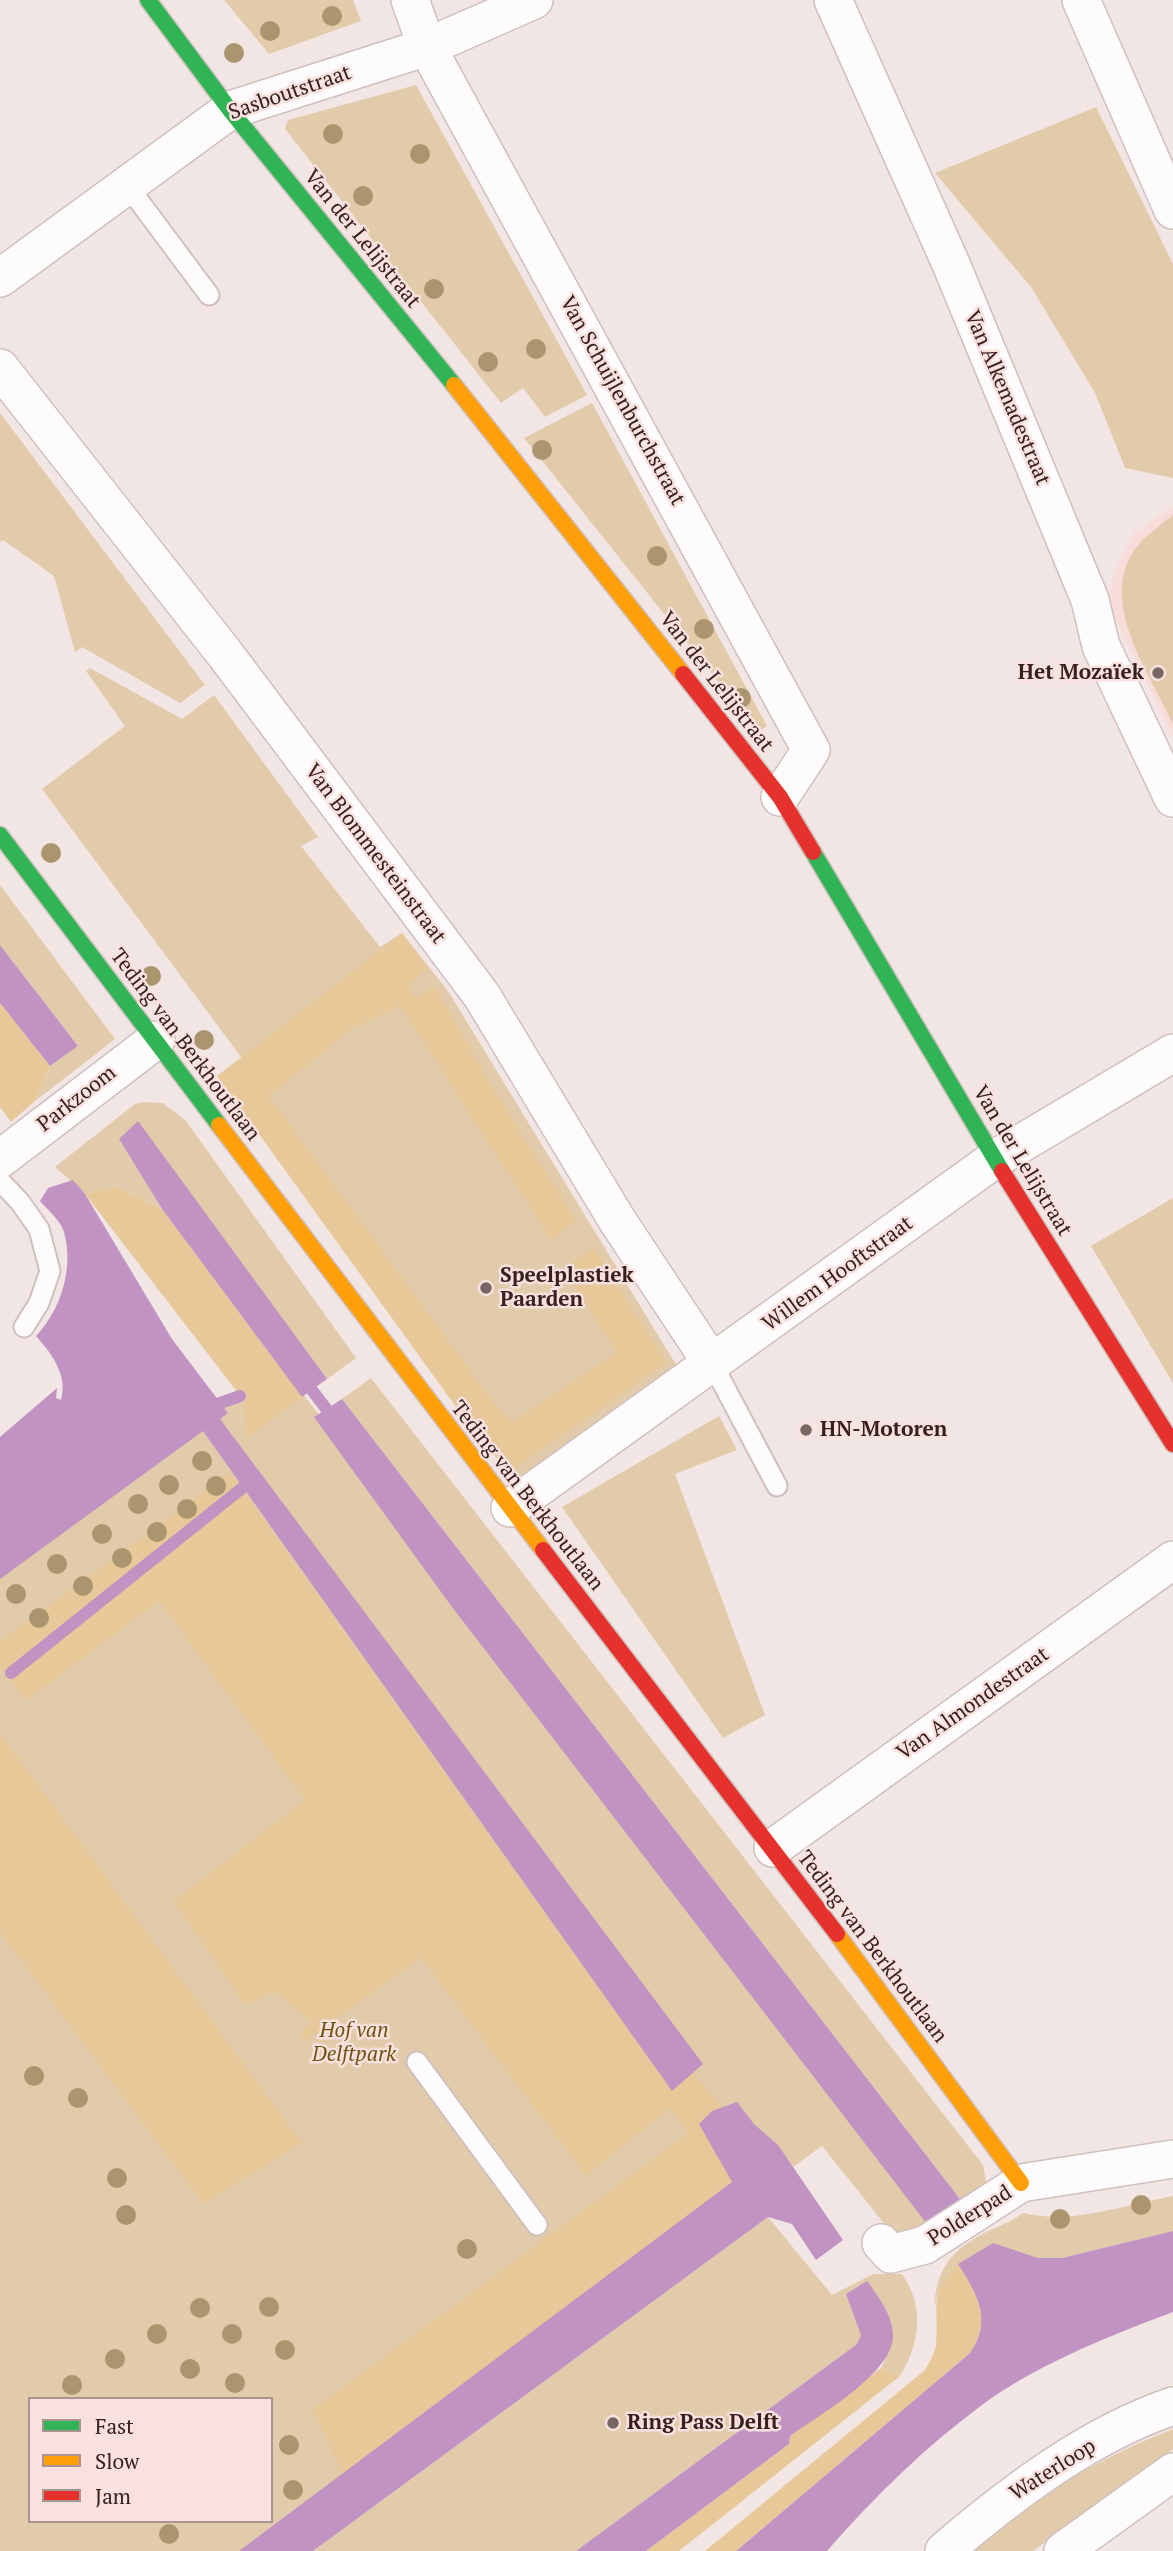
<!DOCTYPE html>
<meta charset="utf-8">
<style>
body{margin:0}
#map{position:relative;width:1173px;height:2551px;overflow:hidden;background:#f2e6e5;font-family:"PT Serif",serif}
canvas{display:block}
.legend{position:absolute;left:28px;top:2397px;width:245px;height:126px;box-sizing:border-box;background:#f8e1df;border:2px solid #aa9492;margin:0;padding:9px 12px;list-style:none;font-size:21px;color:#36211f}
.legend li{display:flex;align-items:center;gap:14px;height:35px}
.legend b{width:35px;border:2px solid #aa9492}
</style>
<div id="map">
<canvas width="1173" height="2551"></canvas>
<ul class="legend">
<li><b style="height:9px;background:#30b455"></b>Fast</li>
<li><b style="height:9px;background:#ff9f0a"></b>Slow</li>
<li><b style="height:9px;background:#e5322d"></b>Jam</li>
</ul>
</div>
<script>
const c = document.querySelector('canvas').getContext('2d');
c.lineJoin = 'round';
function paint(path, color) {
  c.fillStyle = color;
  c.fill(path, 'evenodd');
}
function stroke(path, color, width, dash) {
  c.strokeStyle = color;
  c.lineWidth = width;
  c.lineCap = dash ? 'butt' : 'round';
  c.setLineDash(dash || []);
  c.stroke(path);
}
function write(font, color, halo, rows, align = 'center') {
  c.font = font + ' "PT Serif",serif';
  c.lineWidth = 5;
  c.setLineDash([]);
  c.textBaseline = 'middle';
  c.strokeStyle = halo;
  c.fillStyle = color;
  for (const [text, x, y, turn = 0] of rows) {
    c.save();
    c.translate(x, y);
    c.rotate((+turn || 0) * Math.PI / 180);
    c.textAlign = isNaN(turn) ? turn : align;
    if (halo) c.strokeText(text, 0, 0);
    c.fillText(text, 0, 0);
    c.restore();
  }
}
paint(new Path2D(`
 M1173 506V737L1111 610 1110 598 1113 576 1134 533Z`), '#f8dcda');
paint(new Path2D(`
 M224 0H353L361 21 269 54Z
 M416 85 587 395 545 417 523 388 501 403 285 129 288 120Z
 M1096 107 1173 264V478L1125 468 1095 393 1031 287 935 173Z
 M592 403 767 726 758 732 524 438Z
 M0 413 205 685 180 703 82 647 75 652 54 576 3 540 0 542Z
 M1173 515V724C1149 672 1093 596 1140 543 1149 533 1162 524 1173 515Z
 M90 668 182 719 214 695 318 837 301 846 380 947 402 933 448 991 683 1376 519 1491 241 1057 42 789 125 726 86 671Z
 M0 885 115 1039 34 1102 50 1066 78 1046 0 945Z
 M143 1102 163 1103 186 1121 356 1358 327 1379 291 1333 119 1139 162 1209 116 1187 85 1194 55 1167 135 1104Z
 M1173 1198V1383L1091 1246Z
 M277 1360 859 2119 960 2199 342 1399 371 1378 983 2165 986 2181 982 2198 909 2237 891 2232 822 2146 266 2551H0V1565ZM30 2399H271V2521H30Z
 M719 1416 737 1450 675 1474 765 1715 723 1738 562 1507Z
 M1173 2196V2231L1062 2258H1038L992 2244C961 2263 945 2270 934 2307 937 2272 947 2254 979 2236 994 2227 1009 2224 1023 2213 1071 2225 1125 2205 1173 2196Z
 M768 2217 832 2295 873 2274H902C925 2307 920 2343 900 2376L881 2368C898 2337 888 2308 867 2282L857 2323 863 2334 857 2344 576 2551H313Z
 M1173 2429V2449L1033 2551H974C1030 2497 1102 2457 1173 2429Z`), '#e2cbaa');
paint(new Path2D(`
 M402 933 428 968 407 986 416 998 435 986 490 1084 576 1220 551 1240 400 1006 352 1029 269 1096 497 1407 513 1421 617 1352 563 1269 593 1247 667 1363 508 1473 451 1400 217 1076Z
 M0 1003 50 1066 34 1102 11 1122 0 1107Z
 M116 1187 162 1209 302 1397 246 1439 244 1401 85 1194Z
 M230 1473 672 2091 693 2073 722 2107 712 2111 699 2124 732 2182 342 2474 313 2409 688 2133 670 2108 586 2176 421 1958 305 2041 300 2034 311 2021 275 1992 245 2005 173 1901 305 1800 159 1601 26 1701 0 1667V1641Z
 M0 1733 302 2143 203 2204 0 1932Z
 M958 2264C977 2294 993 2320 970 2353L736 2551H705L925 2370C929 2363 935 2353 936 2345 940 2304 927 2300 958 2264Z
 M881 2368 900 2376 679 2551H646L789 2444 790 2436Z`), '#e7c999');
paint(new Path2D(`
 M0 945 78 1046 50 1066 0 1003Z
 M138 1121 327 1379 302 1397 162 1209 119 1139Z
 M73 1180 85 1194 172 1339 228 1413 220 1419 703 2064 672 2091 203 1431 0 1579V1437L57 1388 56 1398 61 1400C68 1375 52 1354 36 1336 61 1310 74 1268 64 1232 61 1221 47 1209 40 1201L48 1188Z
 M342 1399 960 2199 927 2224 452 1607 314 1417Z
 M737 2102 754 2124 778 2145 843 2240 816 2260 792 2224 768 2217 313 2551H239L732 2182 699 2124 712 2111Z
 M1173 2231V2312C1111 2335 1034 2366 982 2405 924 2448 874 2497 827 2551H736L970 2353C993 2320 977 2294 958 2264L993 2243 1038 2258H1062Z
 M867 2281C878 2296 893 2316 893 2335 894 2373 819 2415 790 2436L789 2444 646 2551H576L857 2344 861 2335 846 2294Z`), '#c193c2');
stroke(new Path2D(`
 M302 1377 337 1423
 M206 1408 240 1396
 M11 1673 251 1481`), '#c193c2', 12);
const lane = new Path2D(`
 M127 185 209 295
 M0 1181 20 1202 39 1229 50 1271 39 1303 24 1327
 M713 1365 777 1486
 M417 2062 537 2225`);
const street = new Path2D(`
 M410 0 427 47 811 750 780 797
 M833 0 951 264 1090 600 1101 646 1173 798
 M1081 0 1173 210
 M0 278 230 110 427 47 534 0
 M0 368 225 654 482 996 617 1220 713 1365
 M0 1159 156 1040
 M510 1508 995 1159 1173 1053
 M773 1848 1173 1560
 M881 2243 891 2254 925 2245 1021 2183 1173 2159
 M944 2551C1012 2493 1088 2435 1173 2406
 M1063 2551 1173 2472`);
const fast = new Path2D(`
 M148 0 230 110 454 385
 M0 835 219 1125
 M813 852 1002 1171`);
const slow = new Path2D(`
 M454 385 683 674
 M219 1125 543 1550
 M837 1934 1021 2183`);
const jam = new Path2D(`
 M683 674 780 797 813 852
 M1002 1171 1173 1444
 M543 1550 837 1934`);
stroke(lane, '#cfc0be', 23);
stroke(street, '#cfc0be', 40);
stroke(fast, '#cfc0be', 19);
stroke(slow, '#cfc0be', 19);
stroke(jam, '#cfc0be', 19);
stroke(lane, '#fdfbfb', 19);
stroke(street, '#fdfbfb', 37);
stroke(fast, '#30b455', 16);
stroke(slow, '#ff9f0a', 16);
stroke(jam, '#e5322d', 16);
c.fillStyle = '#aa956e';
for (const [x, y] of [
 [332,16],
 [270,31],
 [234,53],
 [333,134],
 [420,154],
 [363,196],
 [434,289],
 [536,349],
 [488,362],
 [542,450],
 [657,556],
 [704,629],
 [741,698],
 [51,853],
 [151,976],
 [204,1040],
 [202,1461],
 [169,1485],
 [216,1486],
 [138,1504],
 [187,1509],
 [157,1532],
 [102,1534],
 [122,1558],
 [57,1564],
 [83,1586],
 [16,1594],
 [39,1618],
 [34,2076],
 [78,2098],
 [117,2178],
 [1141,2205],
 [126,2215],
 [1060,2219],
 [467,2249],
 [269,2307],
 [200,2308],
 [157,2334],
 [232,2334],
 [285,2350],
 [115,2359],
 [190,2369],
 [235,2383],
 [72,2385],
 [289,2445],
 [293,2490],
 [169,2534]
]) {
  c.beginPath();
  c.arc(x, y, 10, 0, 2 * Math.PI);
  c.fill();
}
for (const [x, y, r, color] of [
 [1158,673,7,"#786664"],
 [486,1288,7,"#786664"],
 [806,1430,7,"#786664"],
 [613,2423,7,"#786664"]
]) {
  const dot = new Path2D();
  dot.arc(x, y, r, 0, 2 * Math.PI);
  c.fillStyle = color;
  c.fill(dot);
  stroke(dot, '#f8e1df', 2.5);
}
write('21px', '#36211f', '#f8e1df', [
 ["Sasboutstraat",290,93,-19],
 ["Van der Lelijstraat",362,239,51],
 ["Van Alkemadestraat",1007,398,67],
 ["Van Schuijlenburchstraat",622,401,61],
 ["Van der Lelijstraat",716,682,52],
 ["Van Blommesteinstraat",375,854,53],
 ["Teding van Berkhoutlaan",185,1045,53],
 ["Parkzoom",77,1099,-38],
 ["Van der Lelijstraat",1022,1161,59],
 ["Willem Hooftstraat",838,1274,-36],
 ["Teding van Berkhoutlaan",527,1496,52],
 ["Van Almondestraat",973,1704,-35],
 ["Teding van Berkhoutlaan",872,1947,53],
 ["Polderpad",970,2216,-32],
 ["Waterloop",1053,2470,-32]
]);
write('bold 21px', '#36211f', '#f8e1df', [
 ["Het Mozaïek",1144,673,"right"],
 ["Speelplastiek",500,1276],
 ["Paarden",500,1300],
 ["HN-Motoren",820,1430],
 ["Ring Pass Delft",627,2423]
], 'left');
write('italic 21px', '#6f520d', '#f8e1df', [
 ["Hof van",354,2031],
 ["Delftpark",354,2055]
]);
</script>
